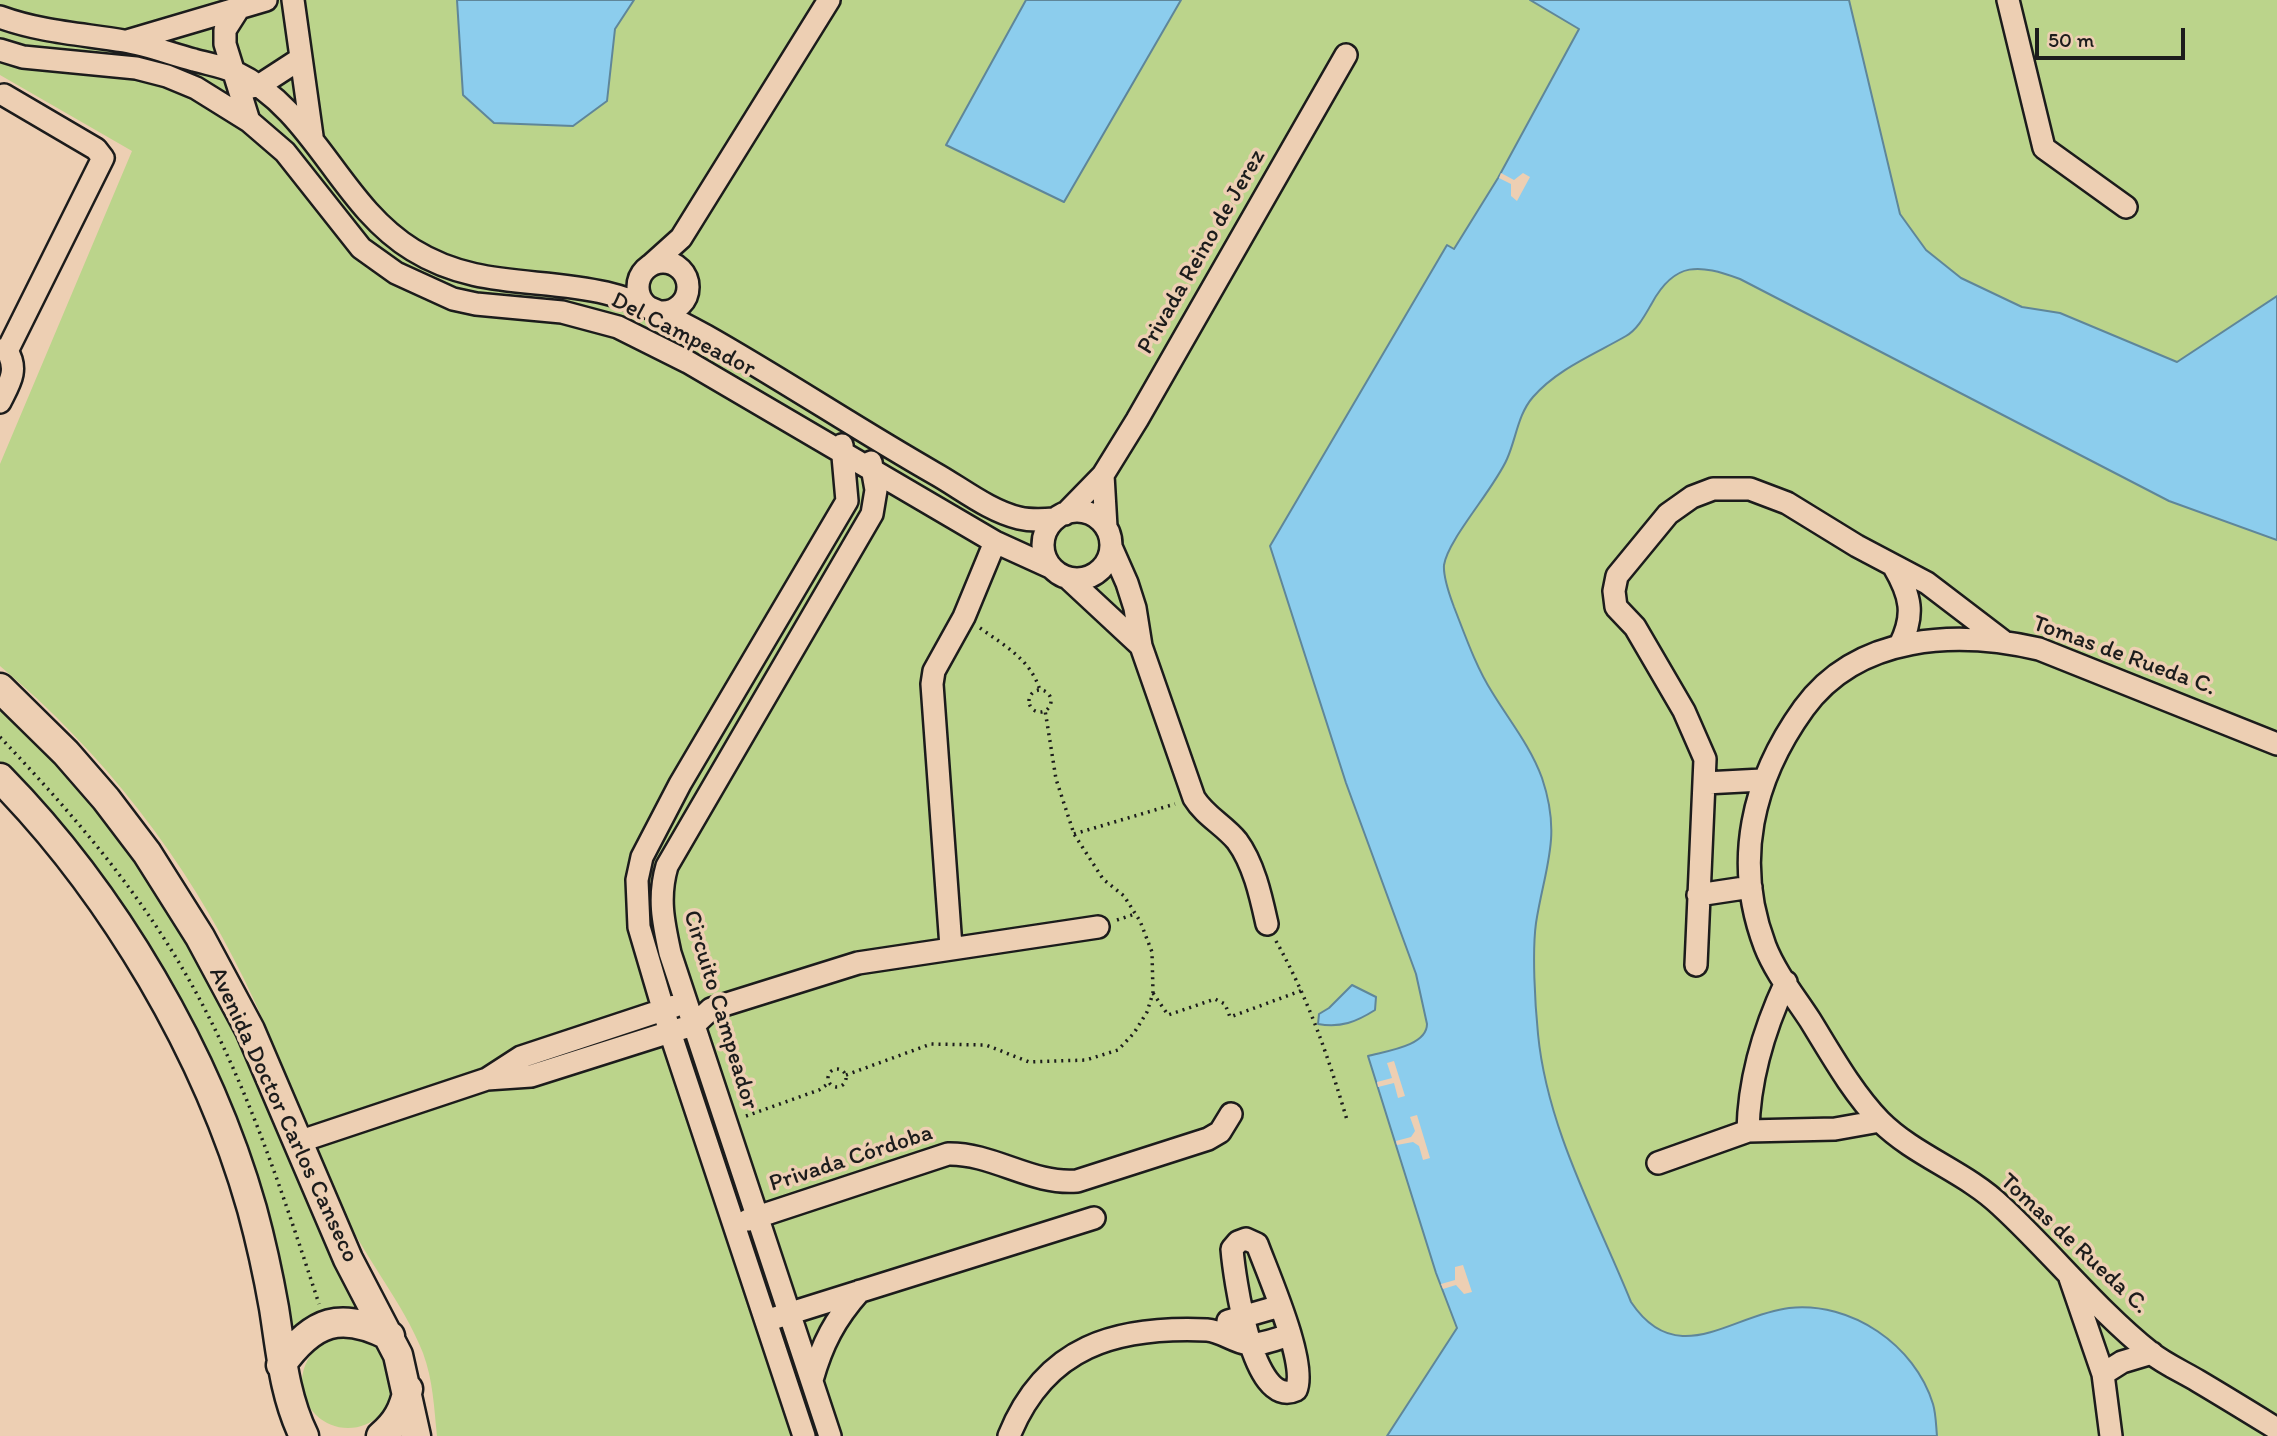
<!DOCTYPE html>
<meta charset="utf-8">
<style>
body{margin:0}
#map{position:relative;width:2277px;height:1436px;overflow:hidden;background:#edcfb3;font-family:Itim,sans-serif}
canvas{display:block}
.scale{position:absolute;left:2035px;top:28px;width:150px;height:32px;box-sizing:border-box;border:4px solid #1c1c1c;border-top:0;padding-left:9px;font-size:21px;line-height:24px;white-space:nowrap;color:#1c1c1c;-webkit-text-stroke:5px #edcfb3;paint-order:stroke}
</style>
<div id="map">
<canvas width="2277" height="1436"></canvas>
<div class="scale">50 m</div>
</div>
<script>
const c = document.querySelector('canvas').getContext('2d');
c.lineJoin = 'round';
function paint(path, color) {
  c.fillStyle = color;
  c.fill(path, 'evenodd');
}
function stroke(path, color, width, dash) {
  c.strokeStyle = color;
  c.lineWidth = width;
  c.lineCap = dash ? 'butt' : 'round';
  c.setLineDash(dash || []);
  c.stroke(path);
}
function write(font, color, halo, rows, align = 'center') {
  c.font = font + ' Itim,sans-serif';
  c.lineWidth = 7;
  c.setLineDash([]);
  c.textBaseline = 'middle';
  c.strokeStyle = halo;
  c.fillStyle = color;
  for (const [text, x, y, turn = 0] of rows) {
    c.save();
    c.translate(x, y);
    c.rotate((+turn || 0) * Math.PI / 180);
    c.textAlign = isNaN(turn) ? turn : align;
    if (halo) c.strokeText(text, 0, 0);
    c.fillText(text, 0, 0);
    c.restore();
  }
}
paint(new Path2D(`
 M0 0H2277V1436H437C434 1407 433 1380 423 1353 403 1302 365 1259 343 1210 308 1135 281 1055 245 981 187 861 103 752 0 666V464L132 151 0 75Z
 M0 707 69 778 150 879 240 1031 311 1213 361 1314C334 1310 313 1310 294 1331 270 1222 239 1115 188 1014 141 921 70 841 0 764Z
 M302 1382a46 46 0 1 1 92 0a46 46 0 1 1-92 0Z`), '#bbd48b');
const water = new Path2D(`
 M457 0H634L615 29 607 101 573 126 494 123 463 95Z
 M1026 0H1181L1064 202 946 145Z
 M1530 0H1849L1900 214 1926 250 1961 278 2022 307 2060 313 2177 362 2277 296V540L2169 501 1740 279C1699 264 1675 261 1652 303 1645 315 1638 329 1626 336 1595 354 1557 369 1533 397 1518 414 1516 439 1507 459 1494 489 1448 539 1444 565 1443 578 1450 596 1454 607 1465 635 1476 667 1492 692 1509 720 1531 747 1542 778 1562 837 1545 866 1536 923 1532 952 1535 1004 1538 1034 1547 1128 1596 1216 1631 1302 1677 1371 1731 1315 1789 1308 1851 1301 1915 1345 1933 1404 1936 1414 1936 1426 1937 1436H1387L1457 1328 1436 1273 1368 1056C1386 1051 1427 1046 1427 1024L1416 974 1346 783 1270 546 1447 245 1454 249 1498 178 1579 29Z
 M1352 985 1376 997 1375 1010C1356 1022 1341 1028 1318 1024L1319 1014 1329 1008Z`);
paint(water, '#8ccded');
stroke(water, '#5f8699', 2);
paint(new Path2D(`
 M1501 173 1514 180 1523 173 1530 177 1517 201 1511 196V184L1499 178Z
 M1394 1061 1405 1096 1398 1098 1394 1083 1378 1087 1377 1082 1392 1078 1387 1063Z
 M1417 1115 1430 1158 1423 1160 1419 1146 1413 1142 1397 1145 1396 1141 1411 1137 1415 1131 1410 1117Z
 M1463 1265 1472 1292 1464 1294 1456 1285 1443 1289 1441 1284 1455 1280V1267Z`), '#edcfb3');
const minor = new Path2D(`
 M293 0 312 136
 M2008 0 2044 148 2126 207
 M239 8 225 30V44L249 121
 M0 17C41 32 82 34 124 41 148 45 171 54 194 60 208 64 222 66 235 72 315 110 339 205 413 250 476 289 538 277 606 293 640 301 675 319 706 336 782 379 857 429 934 473 961 488 989 511 1019 518 1032 521 1043 520 1055 519
 M127 41 266 0
 M0 50 23 57 136 68 167 76 196 88 249 121 285 152 361 248 396 273 453 299 476 304 562 312 618 327 688 362 995 542 1050 567
 M247 88 260 85 300 59
 M638 287a25 25 0 1 1 50 0a25 25 0 1 1-50 0Z
 M651 265 681 238 829 0
 M0 350 7 351 103 158 96 149 4 95
 M0 402C9 384 19 370 7 351
 M842 445 847 501 680 784 642 857 637 880 639 927 670 1032 694 1025 711 1009 858 963 1098 927
 M1103 475 1106 527
 M1043 545a34 34 0 1 1 68 0a34 34 0 1 1-68 0Z
 M1065 514 1103 475 1137 420 1346 55
 M1112 549 1127 583 1135 608 1141 646 1194 798C1205 816 1224 825 1237 841 1254 864 1261 897 1267 924
 M1894 567C1911 596 1915 615 1900 645
 M1069 579 1141 646
 M2277 744 2039 649C1957 630 1858 634 1804 708 1752 780 1733 862 1765 946 1775 972 1795 997 1810 1020 1831 1054 1852 1092 1880 1121 1915 1156 1966 1172 2001 1206 2052 1253 2096 1309 2151 1353 2165 1364 2183 1372 2198 1381 2225 1397 2251 1413 2277 1429
 M1705 783 1762 780
 M1698 895 1751 887
 M951 947 932 684 934 671 964 617 995 542
 M1696 965 1705 759 1684 711 1635 627 1616 607 1614 591 1617 576 1668 514 1692 497 1713 489H1750L1787 503 1857 546 1927 583 2003 641
 M487 1079 531 1076 670 1032 804 1436
 M1748 1131C1749 1078 1764 1029 1786 982
 M298 1142 487 1079 521 1057 675 1006
 M1658 1163 1748 1131 1835 1129 1880 1121
 M748 1220 948 1154C993 1153 1032 1185 1077 1181L1208 1139 1220 1132 1231 1114
 M1246 1239 1257 1244C1268 1274 1308 1364 1296 1390 1252 1411 1234 1274 1232 1249L1238 1242Z
 M2070 1278 2103 1374 2111 1436
 M775 1318 1094 1218
 M1228 1321 1280 1306
 M2103 1374 2122 1362 2152 1353
 M812 1380C822 1344 835 1319 860 1291
 M830 1436 670 953C663 921 658 897 667 866L872 514 876 490 871 462
 M1009 1436C1045 1346 1116 1326 1207 1330 1221 1331 1234 1342 1248 1344 1260 1346 1278 1338 1290 1335`);
const major = new Path2D(`
 M0 688 66 753 106 799 147 853 200 937 250 1030 348 1259 398 1355 416 1436
 M0 778C113 893 208 1054 252 1209 261 1242 268 1274 274 1308 281 1352 284 1395 304 1436
 M281 1365C313 1320 341 1311 390 1336
 M381 1436C397 1423 404 1409 408 1389`);
stroke(minor, '#1c1c1c', 26);
stroke(major, '#1c1c1c', 33);
stroke(new Path2D(`
 M980 628C1005 646 1030 659 1040 690
 M1029 701a11 11 0 1 1 22 0a11 11 0 1 1-22 0Z
 M0 737C67 808 131 881 181 966 243 1071 281 1188 319 1304
 M1074 834 1175 804
 M1117 920 1135 914
 M1276 941C1309 1000 1328 1056 1347 1120
 M1153 993 1168 1015 1215 999 1225 1004 1230 1017 1303 990
 M828 1078a9 9 0 1 1 18 0a9 9 0 1 1-18 0Z
 M846 1075 931 1044 986 1045 1029 1062 1086 1060 1118 1050 1134 1033 1147 1012 1153 993 1152 952 1140 921 1124 896 1103 879 1074 834 1056 779 1045 710
 M746 1116 819 1090 829 1083`), '#1c1c1c', 3.5, [2, 5]);
stroke(minor, '#edcfb3', 21);
stroke(major, '#edcfb3', 28);
write('24px', '#1c1c1c', '#edcfb3', [
 ["Privada Reino de Jerez",1202,252,-60],
 ["Del Campeador",683,335,27],
 ["Tomas de Rueda C.",2124,656,20],
 ["Circuito Campeador",720,1010,73],
 ["Avenida Doctor Carlos Canseco",283,1115,65],
 ["Privada Córdoba",851,1159,-18],
 ["Tomas de Rueda C.",2074,1244,43]
]);
</script>
